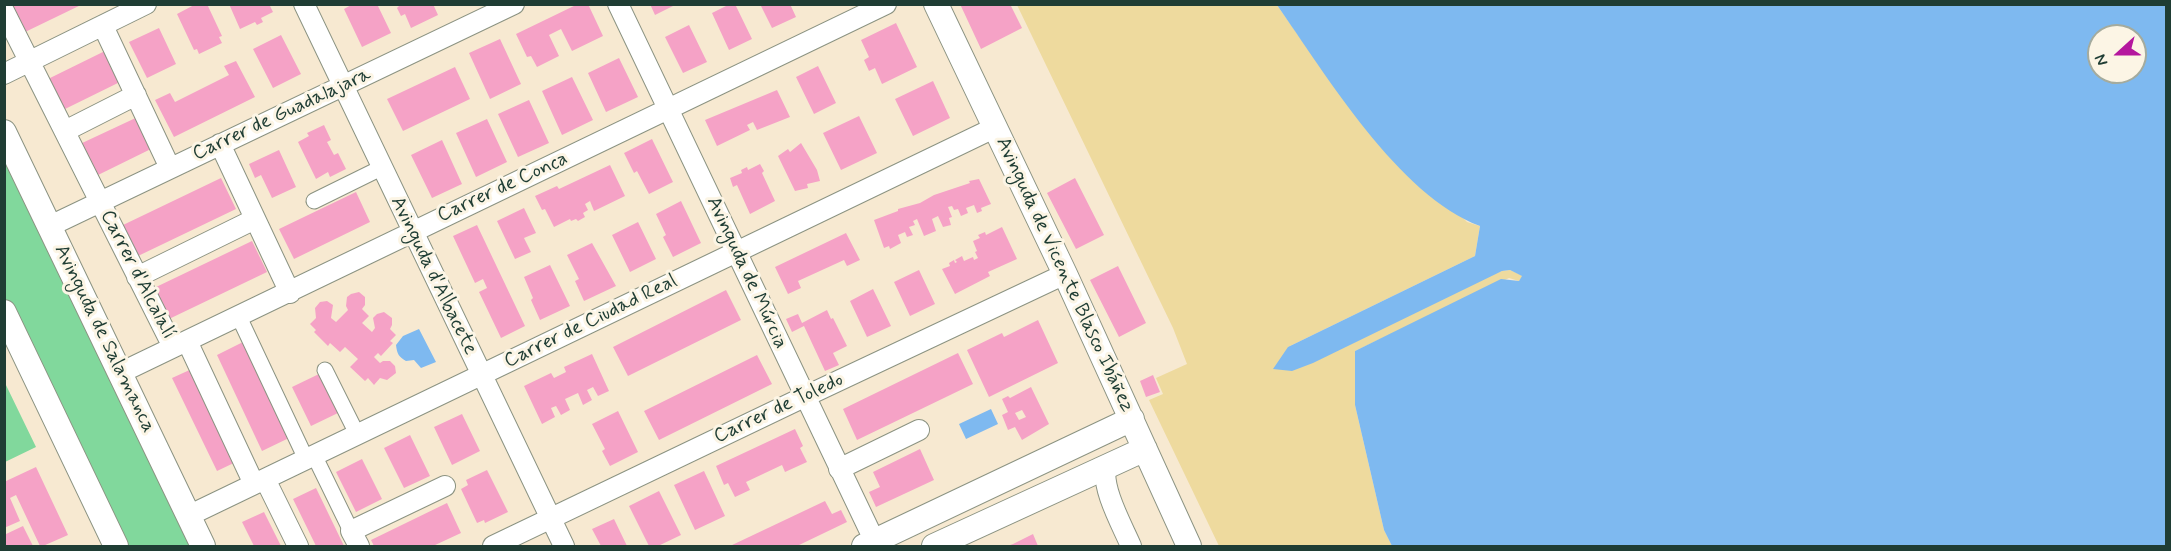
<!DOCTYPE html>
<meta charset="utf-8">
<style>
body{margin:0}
#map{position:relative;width:2171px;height:551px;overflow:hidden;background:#f7e9d1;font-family:Mynerve,sans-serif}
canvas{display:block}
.frame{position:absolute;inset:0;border:6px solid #1f3d34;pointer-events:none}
.north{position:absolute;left:2087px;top:24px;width:60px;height:60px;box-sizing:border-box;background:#fcf5e5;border:2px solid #a4ab9e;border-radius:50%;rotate:249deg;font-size:16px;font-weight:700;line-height:24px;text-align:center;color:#1f3d34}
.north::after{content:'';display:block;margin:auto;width:21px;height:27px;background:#b5179e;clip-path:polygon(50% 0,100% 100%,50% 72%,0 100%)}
</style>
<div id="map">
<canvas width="2171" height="551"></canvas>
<div class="frame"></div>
<div class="north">N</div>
</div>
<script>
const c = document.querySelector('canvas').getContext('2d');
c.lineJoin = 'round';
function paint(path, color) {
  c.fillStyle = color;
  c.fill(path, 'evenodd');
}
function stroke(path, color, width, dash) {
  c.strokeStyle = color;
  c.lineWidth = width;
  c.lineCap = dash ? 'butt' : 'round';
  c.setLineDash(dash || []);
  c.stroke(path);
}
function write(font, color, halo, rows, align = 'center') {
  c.font = font + ' Mynerve,sans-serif';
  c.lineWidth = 6;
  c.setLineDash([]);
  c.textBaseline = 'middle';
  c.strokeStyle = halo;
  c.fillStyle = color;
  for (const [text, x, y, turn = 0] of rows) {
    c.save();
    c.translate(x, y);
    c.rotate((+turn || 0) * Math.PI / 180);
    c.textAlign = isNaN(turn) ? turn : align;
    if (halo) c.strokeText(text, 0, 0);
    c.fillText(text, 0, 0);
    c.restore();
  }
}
paint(new Path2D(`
 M5 147 195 546H123L5 300Z
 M5 383 36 447 5 462H4Z`), '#81d89c');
paint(new Path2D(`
 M1017 5H1277L1332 83 1467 222 1480 226 1475 256 1288 347 1502 271 1510 270 1523 276 1519 281 1509 278 1355 351V405L1384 530 1392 546H1219L1149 400 1163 394 1156 378 1187 364 1173 328Z`), '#eeda9e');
paint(new Path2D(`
 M1277 5H2166V546H1392L1384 530 1355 405V351L1501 279 1519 281 1522 276 1510 270 1502 271 1313 363 1292 371 1273 369 1288 347 1475 256 1480 226C1399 196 1326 75 1277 5ZM2099 36H2135V72H2099Z
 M419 329 436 362 421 368 414 360 406 361C399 357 397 354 396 345L403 336Z
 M991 409 998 424 966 439 959 424Z`), '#7eb9f0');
paint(new Path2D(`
 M14 4H83L23 33 10 6Z
 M196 4H207L222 36 219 37 222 43 199 54 197 49 194 50 177 14Z
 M229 4H269L273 12 261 18 263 22 257 25 255 22 240 29Z
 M353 4H377L391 33 362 47 344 9Z
 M401 4H433L438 15 411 28 405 14 401 16 397 8Z
 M578 4H588L603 36 572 51 561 29 549 35 559 56 537 67 531 56 527 57 516 34Z
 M650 4H677L655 15Z
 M730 4H735L752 39 729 50 712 13Z
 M760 4H790L796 17 772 28Z
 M960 4H1010L1022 28 981 49Z
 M896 23 917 67 882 84 875 68 869 71 864 60 869 57 861 40Z
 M689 25 707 62 683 73 665 37Z
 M159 28 176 64 147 78 129 42Z
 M281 35 301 74 273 88 253 49Z
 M500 39 521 84 490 99 469 53Z
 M109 49 124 80 63 110 48 79Z
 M619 58 638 97 606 112 588 73Z
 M236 61 255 97 174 137 155 100 170 93 175 102 229 75 224 66Z
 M818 66 836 103 814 114 796 77Z
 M455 67 470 99 403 131 387 99Z
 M572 77 593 120 562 135 542 91Z
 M933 81 950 118 913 136 895 99Z
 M777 90 790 117 757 130 753 122 747 125 750 130 717 146 705 120Z
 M529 100 549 143 518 157 498 114Z
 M142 115 157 146 96 176 80 144Z
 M859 116 877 153 841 170 823 133Z
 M487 119 507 162 476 177 456 133Z
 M324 125 331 140 327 142 334 155 338 153 346 169 330 177 328 172 316 179 298 142 309 136 307 133Z
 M652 139 673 182 649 194 637 171 634 173 624 153Z
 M442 140 462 184 432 198 411 155Z
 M801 143 817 170 820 181 807 184 808 188 795 191 778 156 788 149 790 152Z
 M279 150 296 187 272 198 261 175 255 178 249 164Z
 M760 164 764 171 762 173 775 201 750 214 737 185 733 187 730 178 742 173 741 170 747 167 748 170Z
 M610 165 625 196 594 211 590 201 585 204 588 210 583 213 585 217 578 221 576 219 571 221 570 219 554 227 545 209 542 210 535 196 557 186 559 189Z
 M221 178 236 209 138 256 123 225Z
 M1075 178 1104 235 1076 249 1047 193Z
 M979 179 991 204 981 208 982 211 977 213 974 205 966 208 968 213 961 216 958 209 954 210 952 206 948 207 952 217 949 218 951 225 943 227 938 216 932 219 936 231 924 236 917 219 913 221 915 225 909 227 913 235 907 237 905 232 898 235 901 243 890 249 889 246 884 248 874 220 898 211V209L920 203 934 195 970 183 969 181Z
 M356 192 370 222 294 259 279 229Z
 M681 201 701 243 673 257 663 237 666 235 656 214Z
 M524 208 536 233 524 238 531 252 515 259 497 221Z
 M638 222 656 259 630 272 612 235Z
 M477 225 525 326 501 338 479 292 487 288 483 279 475 283 453 236Z
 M1002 227 1017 259 988 272 990 276 955 294 942 269 950 266 949 263 954 260 955 263 957 262 955 260 962 256 964 261 973 257 974 260 978 258 975 252 977 251 973 241 980 238 978 235 985 232 986 235Z
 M846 233 860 260 847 266 844 260 798 281 801 288 788 294 775 267Z
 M252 241 267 272 169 319 154 288Z
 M592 243 616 286 584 301 575 281 579 279 567 255Z
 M550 265 570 306 540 320 531 300 533 298 524 277Z
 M1118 266 1146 323 1119 337 1090 280Z
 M919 270 935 304 910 316 894 282Z
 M873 289 891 326 867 337 850 301Z
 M726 290 741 320 628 376 613 347Z
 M359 292 365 297V305L362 309 369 316 362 323 372 332 375 328 373 318 377 314 384 312 392 318V325L390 329 396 335 390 341 393 343 381 356 378 353 374 357 380 363 383 361H390L395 366 396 373 387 380 380 378 374 385 368 378 365 381 350 367 358 359 345 347 340 352 330 343 328 346 314 332 316 330 310 324 316 318 315 308 320 302 327 301 333 305 331 318 336 322 348 310 346 306 347 297 351 294Z
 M827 310 831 319 833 318 847 346 833 353 839 365 825 371 804 326 792 332 786 319 798 314 802 323Z
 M1038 320 1058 363 989 397 967 350 1002 333 1004 337Z
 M243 342 289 438 262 451 217 355Z
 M958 353 973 384 857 440 843 409Z
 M592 354 609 391 598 396 593 387 587 390 592 400 583 405 578 393 565 399 570 410 561 415 556 406 551 408 555 417 542 424 524 386 551 373 554 378 566 372 564 367Z
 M757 355 772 384 659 440 644 411Z
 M194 368 238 461 217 471 172 378Z
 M319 374 338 413 311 426 292 387Z
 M1153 375 1160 392 1146 397 1140 381Z
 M1031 387 1049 424 1022 440 1015 427 1008 430 1002 415 1008 412 1002 399 1008 396 1010 398ZM1022 410 1026 417 1019 420 1015 413Z
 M618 411 638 452 610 466 602 451 605 449 592 424Z
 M462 414 480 451 452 465 434 427Z
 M795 429 803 446 800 448 807 462 785 472 782 465 746 482 750 490 735 497 728 483 724 485 716 466Z
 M410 435 430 476 404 488 384 448Z
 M920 449 934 480 876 507 869 492 880 487 873 472Z
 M362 459 382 499 356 512 336 472Z
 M36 467 68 535 43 546H40L16 495 10 498 20 521 4 528V482Z
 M487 470 508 512 485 523 484 520 477 523 461 489 468 485 466 480Z
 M704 471 725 516 695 530 674 485Z
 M316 488 344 546H316L293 499Z
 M659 491 681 535 658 546H649L629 506Z
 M825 501 832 514 841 510 847 522 797 546H730Z
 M447 503 461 533 433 546H374L371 540Z
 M264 512 281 546H254L242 522Z
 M614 519 627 546H601L592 529Z
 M23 526 33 546H4V535Z
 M1033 534 1038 546H1007L1013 544Z`), '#f5a2c6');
const pedestrian = new Path2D(`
 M314 201 381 168
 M239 317 306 459
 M325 370 357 434
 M314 455 351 531`);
const minor = new Path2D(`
 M304 4 564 546
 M618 4 875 542
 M4 11 173 347
 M103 26 170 168
 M4 74 146 4
 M65 131 136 95
 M220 144 290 293
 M50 226 514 4
 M137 277 255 219
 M187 341 254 484
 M120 373 886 4
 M1106 466C1101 488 1122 525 1131 546
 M839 469 919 430
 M265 479 298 546
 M188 516 994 128
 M359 546 351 531 445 486
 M493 546 804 397 1065 274`);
const tertiary = new Path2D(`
 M936 4 1065 274 1189 546
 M4 132 203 546
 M4 312 116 546
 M864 546 1132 419
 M934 546 1145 449`);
stroke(pedestrian, '#8b9382', 17);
stroke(minor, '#8b9382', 22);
stroke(tertiary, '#8b9382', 26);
stroke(pedestrian, '#fff', 15);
stroke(minor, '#fff', 20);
stroke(tertiary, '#fff', 24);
write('20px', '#1f3d34', '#fcf5e5', [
 ["Carrer de Guadalajara",282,115,-25],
 ["Carrer de Conca",503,188,-25],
 ["Avinguda de Múrcia",746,273,65],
 ["Carrer d'Alcalalí",137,275,63],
 ["Avinguda de Vicente Blasco Ibáñez",1064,275,65],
 ["Avinguda d'Albacete",433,276,64],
 ["Carrer de Ciudad Real",591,322,-26],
 ["Avinguda de Salamanca",104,339,64],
 ["Carrer de Toledo",779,409,-25]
]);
</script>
